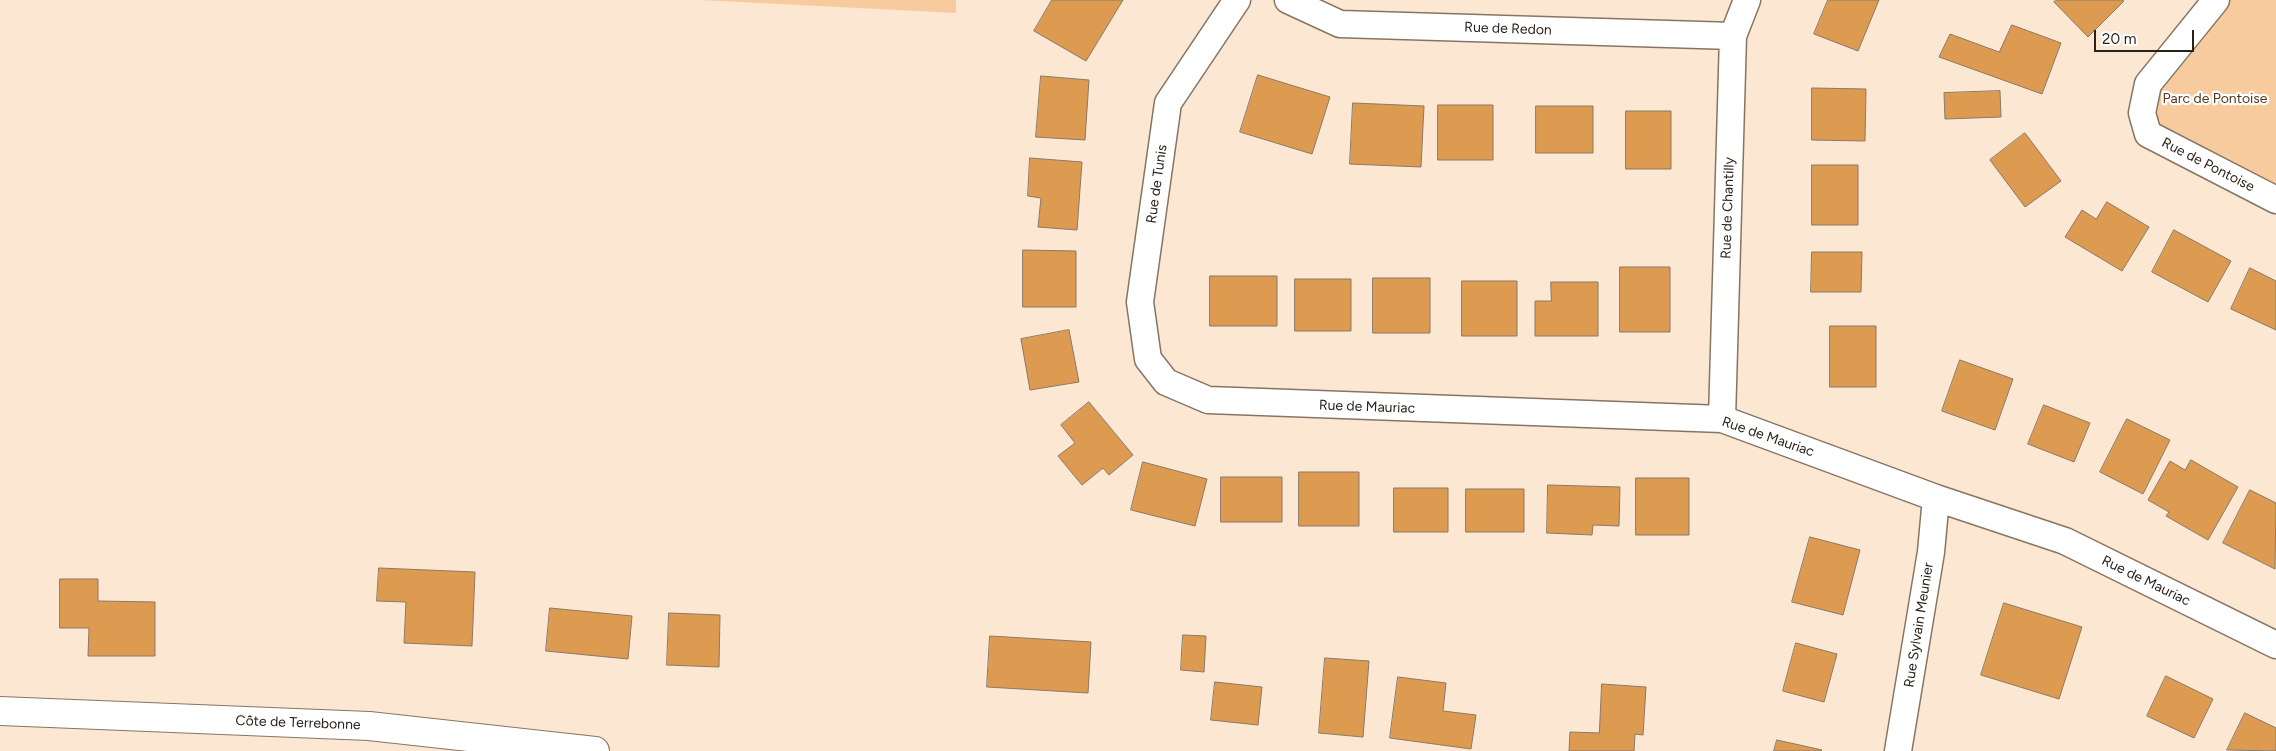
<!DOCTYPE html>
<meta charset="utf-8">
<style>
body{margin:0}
#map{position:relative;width:2276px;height:751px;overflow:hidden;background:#fbe7d2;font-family:Figtree,sans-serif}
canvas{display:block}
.scale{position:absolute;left:2094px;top:30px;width:100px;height:22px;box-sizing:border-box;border:2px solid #29221a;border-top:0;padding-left:6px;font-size:15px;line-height:18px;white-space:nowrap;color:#29221a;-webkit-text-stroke:4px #fff;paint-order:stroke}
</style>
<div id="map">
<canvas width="2276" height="751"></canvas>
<div class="scale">20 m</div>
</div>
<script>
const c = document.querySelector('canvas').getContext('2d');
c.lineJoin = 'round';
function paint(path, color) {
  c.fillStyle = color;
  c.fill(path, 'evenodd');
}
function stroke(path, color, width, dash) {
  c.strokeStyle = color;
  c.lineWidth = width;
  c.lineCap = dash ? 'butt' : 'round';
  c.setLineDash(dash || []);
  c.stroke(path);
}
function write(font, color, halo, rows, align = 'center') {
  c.font = font + ' Figtree,sans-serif';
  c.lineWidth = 4.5;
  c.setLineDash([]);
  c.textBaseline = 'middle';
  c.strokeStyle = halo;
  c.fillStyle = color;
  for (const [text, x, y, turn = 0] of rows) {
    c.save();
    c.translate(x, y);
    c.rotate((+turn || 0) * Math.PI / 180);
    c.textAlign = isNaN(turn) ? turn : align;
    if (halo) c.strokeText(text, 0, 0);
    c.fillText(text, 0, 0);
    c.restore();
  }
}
paint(new Path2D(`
 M700 0H956V13Z
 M2216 0H2276V200L2148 134V84Z`), '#f8cb9f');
const building = new Path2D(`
 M1052 0H1123L1086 61 1034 31Z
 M1828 0H1879L1858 51 1814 34Z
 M2056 0H2122L2124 1 2088 37 2054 2Z
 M2012 25 2061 43 2042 94 1939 57 1950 34 1999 52Z
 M1258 75 1330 97 1312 154 1240 132Z
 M1041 76 1089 80 1085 140 1036 137Z
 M1812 88 1866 89 1865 141 1812 140Z
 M2000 91 2001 117 1945 119 1944 93Z
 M1353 103 1424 106 1421 167 1350 164Z
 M1438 105H1493V160H1438Z
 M1536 106H1593V153H1536Z
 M1626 111H1671V169H1626Z
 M2025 133 2061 181 2025 207 1990 160Z
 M1030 158 1082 162 1077 230 1038 227 1041 198 1028 196Z
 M1812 165H1858V225H1812Z
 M2107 202 2149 227 2122 271 2065 237 2082 210 2096 219Z
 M2174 230 2231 261 2208 302 2152 272Z
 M1023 250 1076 251V307H1023Z
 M1812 252H1862L1861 292H1811Z
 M1620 267H1670V332H1620Z
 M2250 268 2276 281V330L2231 309Z
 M1210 276H1277V326H1210Z
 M1373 278H1430V333H1373Z
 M1295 279H1351V331H1295Z
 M1462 281H1517V336H1462Z
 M1551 282H1598V336H1535V301H1551Z
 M1830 326H1876V387H1830Z
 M1069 330 1079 382 1030 390 1021 339Z
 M1960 360 2013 379 1995 430 1942 411Z
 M1089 402 1133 455 1109 475 1103 468 1082 485 1058 456 1075 443 1061 425Z
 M2044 405 2090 423 2074 462 2028 444Z
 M2127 419 2170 440 2143 494 2100 472Z
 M2191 460 2238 487 2208 540 2166 516 2169 512 2148 500 2170 461 2185 470Z
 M1143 462 1207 479 1195 526 1131 510Z
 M1299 472H1359V526H1299Z
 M1221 477H1282V522H1221Z
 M1636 478H1689V535H1636Z
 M1548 485 1620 487 1619 526 1593 525 1592 535 1547 533Z
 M1394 488H1448V532H1394Z
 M1466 489H1524V532H1466Z
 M2250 490 2276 503 2275 569 2223 543Z
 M1810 537 1860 550 1843 615 1792 602Z
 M379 568 475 572 472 646 404 643 406 602 377 601Z
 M60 579H98V601L155 602V656H88L89 628H60Z
 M2004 603 2082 627 2059 699 1981 675Z
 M550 608 632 616 628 659 546 651Z
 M669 613 720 615 719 667 667 665Z
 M1183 635 1206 636 1204 672 1181 670Z
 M990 636 1091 642 1088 693 987 687Z
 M1796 643 1837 654 1824 702 1783 691Z
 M1325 658 1369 661 1363 737 1319 733Z
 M2166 676 2213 699 2194 738 2147 716Z
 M1398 677 1446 683 1443 711 1476 715 1471 749 1390 738Z
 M1215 682 1262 687 1258 725 1211 720Z
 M1602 684 1646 687 1643 735 1635 734 1634 751H1569L1570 732 1599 733Z
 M2245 713 2276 728V751L2227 750Z
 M1777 740 1822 750 1821 751H1774Z`);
paint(building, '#dd9b52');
stroke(building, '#8b7866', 1);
const street = new Path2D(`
 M1237 0 1168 103 1140 302 1148 359 1166 382 1208 400 1722 419 1936 498 2065 541 2276 645
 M1288 0 1340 24 1733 36
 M2216 0 2148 84 2142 113 2148 134 2276 200
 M1722 419 1733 36 1747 0
 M1898 751 1931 552 1936 498`);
const secondary = new Path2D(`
 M0 711 369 726 595 751`);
stroke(street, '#877563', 29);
stroke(secondary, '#877563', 30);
stroke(street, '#fff', 26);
stroke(secondary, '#fff', 28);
write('14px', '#29221a', '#fff', [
 ["Rue de Redon",1508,29,2],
 ["Rue de Pontoise",2208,165,27],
 ["Rue de Tunis",1157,184,-82],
 ["Rue de Chantilly",1728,208,-88],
 ["Rue de Mauriac",1367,407,2],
 ["Rue de Mauriac",1768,437,19],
 ["Rue de Mauriac",2146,581,26],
 ["Rue Sylvain Meunier",1919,625,-81],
 ["Côte de Terrebonne",298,723,2]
]);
write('14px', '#543819', '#fff', [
 ["Parc de Pontoise",2215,99]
]);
</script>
